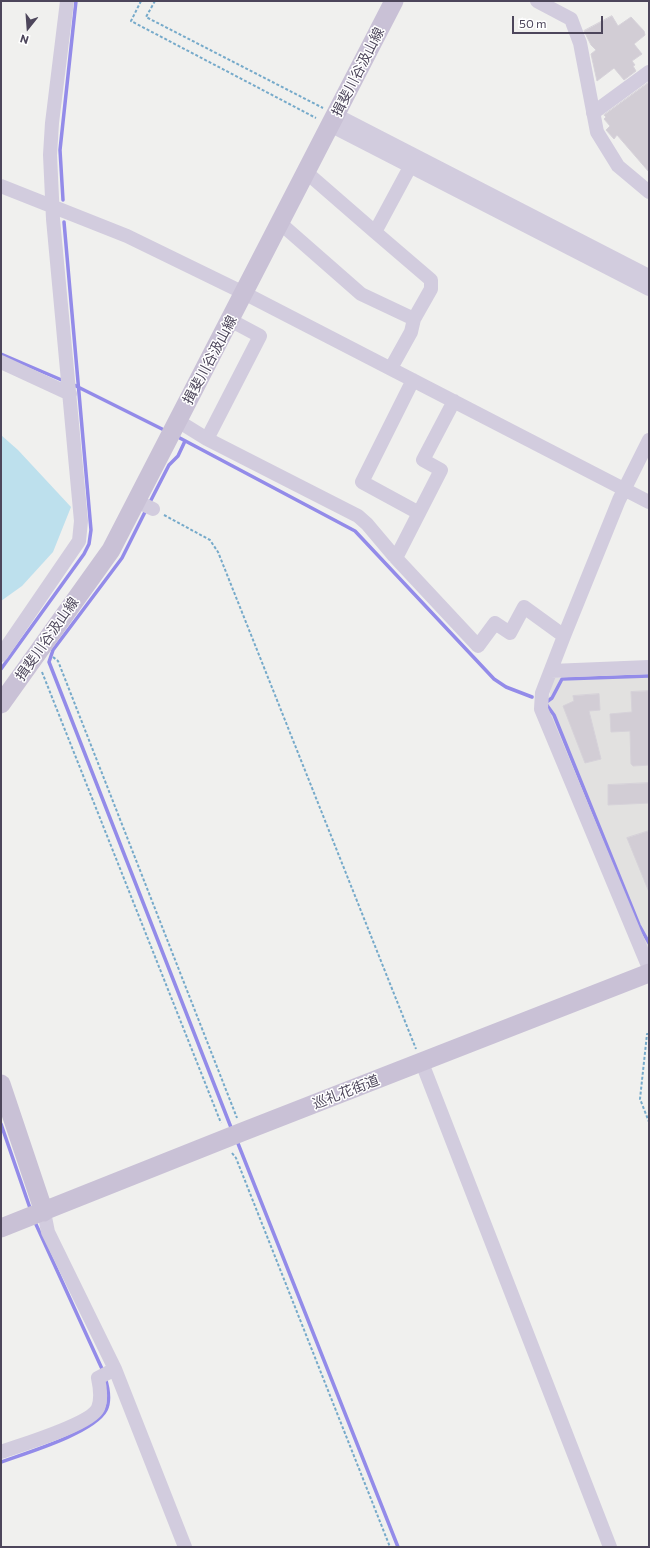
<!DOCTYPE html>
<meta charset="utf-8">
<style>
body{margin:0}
#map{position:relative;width:650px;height:1548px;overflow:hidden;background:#f0f0ee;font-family:Commissioner,sans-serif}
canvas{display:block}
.frame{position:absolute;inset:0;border:2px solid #4d465b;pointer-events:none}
.north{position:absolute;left:8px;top:8px;width:40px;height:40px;-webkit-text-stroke:3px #fff;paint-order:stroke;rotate:197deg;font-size:11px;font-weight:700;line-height:16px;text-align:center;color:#4d465b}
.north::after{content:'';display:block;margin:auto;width:14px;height:18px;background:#4d465b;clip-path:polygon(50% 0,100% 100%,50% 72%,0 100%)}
.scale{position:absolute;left:512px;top:16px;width:91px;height:18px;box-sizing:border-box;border:2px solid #4d465b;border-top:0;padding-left:5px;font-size:12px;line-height:14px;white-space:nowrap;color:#4d465b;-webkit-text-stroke:3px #fff;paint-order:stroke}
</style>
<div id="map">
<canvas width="650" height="1548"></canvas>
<div class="frame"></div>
<div class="north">N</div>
<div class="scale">50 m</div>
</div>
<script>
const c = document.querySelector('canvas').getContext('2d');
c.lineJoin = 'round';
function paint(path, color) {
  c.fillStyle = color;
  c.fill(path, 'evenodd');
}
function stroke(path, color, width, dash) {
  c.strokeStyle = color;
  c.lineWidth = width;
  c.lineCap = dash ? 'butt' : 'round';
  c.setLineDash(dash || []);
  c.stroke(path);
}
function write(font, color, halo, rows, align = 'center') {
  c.font = font + ' Commissioner,"Noto Sans JP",sans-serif';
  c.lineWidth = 3;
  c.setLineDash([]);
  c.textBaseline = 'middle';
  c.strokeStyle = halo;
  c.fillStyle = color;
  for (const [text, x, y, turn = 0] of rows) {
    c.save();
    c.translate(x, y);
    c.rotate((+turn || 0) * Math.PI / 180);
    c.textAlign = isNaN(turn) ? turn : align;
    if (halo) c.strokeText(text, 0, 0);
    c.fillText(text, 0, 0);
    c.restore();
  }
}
paint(new Path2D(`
 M649 673V951L546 713 553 678Z`), '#e2e1e0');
paint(new Path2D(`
 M1 435 18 450 71 507 53 552 22 586 1 601Z`), '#bde0ed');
stroke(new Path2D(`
 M63 200 60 150 76 1
 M1 354 64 381
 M72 384 166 431
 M176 436 355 531 494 679 506 687 532 697
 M149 504 169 465 178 456 185 441
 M146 510 122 558 53 650 49 662 232 1130
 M1 669 84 554 89 544 91 530 64 222
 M545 703 552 698 562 679 649 676
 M546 704 554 715 639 925 649 943
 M1 1124 31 1211
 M237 1141 398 1547
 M34 1220 103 1371
 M1 1462C26 1453 94 1433 106 1410 111 1400 108 1387 105 1377`), '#938be9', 3.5);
const building = new Path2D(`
 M612 16 618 26 631 17 644 31 645 35 634 44 642 54 632 61 635 65 633 66 636 71 624 80 614 68 597 81 591 54 596 50 591 45 584 31Z
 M648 83 649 85V172L617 135 614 139 606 130 610 126 604 119 606 117 604 115Z
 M649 691V765L633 766 631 764 630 731 611 732 610 714 632 712 631 692Z
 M599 694 600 710 589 711 601 759 585 763 563 706 574 701 573 696Z
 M649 783V803L608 805V785Z
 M649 831V892L627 838Z`);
paint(building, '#d2cdd5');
stroke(building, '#d6d2d9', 1);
stroke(new Path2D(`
 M141 1 131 21 316 118
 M155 1 146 17 323 108
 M164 515 210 540 218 552 416 1049
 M53 657 58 661 237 1118
 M42 672 221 1123
 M649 1034H647L640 1099 649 1122
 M232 1153 236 1158 390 1547`), '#76aaca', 2, [3, 2]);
stroke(new Path2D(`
 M537 1 571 19 580 43 597 132 618 166 649 192
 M593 113 649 72
 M336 115 649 276
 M330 125 649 289
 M306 172 375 232
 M1 186 127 236 244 293 649 502
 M280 223 361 294 414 319
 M1 362 70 394
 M391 368 411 332 414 319 431 289V280L375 232 410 167
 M413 380 362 482 419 513
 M178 421 207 439 358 516 367 524 394 556 478 646 495 623 510 633 524 607 564 636
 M207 439 260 336 230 320
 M649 440 619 500 564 636 542 693 541 709 649 968
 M136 501 153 509
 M394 556 398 554 441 470 423 460 454 401
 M1 655 79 541 81 521 53 219 50 155 52 123 67 1
 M551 671 649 667
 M422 1063 610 1547
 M44 1212 48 1232 115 1369 185 1547
 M1 1452C20 1445 90 1425 98 1408 102 1398 100 1387 98 1378L115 1369`), '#d2ccde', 14);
stroke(new Path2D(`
 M1 704 111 550 394 1
 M1 1084 44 1212
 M1 1228 242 1132 649 973`), '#c9c1d6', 19);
write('14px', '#4d465b', '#fff', [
 ["揖斐川谷汲山線",358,72,-63],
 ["揖斐川谷汲山線",210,360,-62],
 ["揖斐川谷汲山線",47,639,-55],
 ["巡礼花街道",346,1092,-21]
]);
</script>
